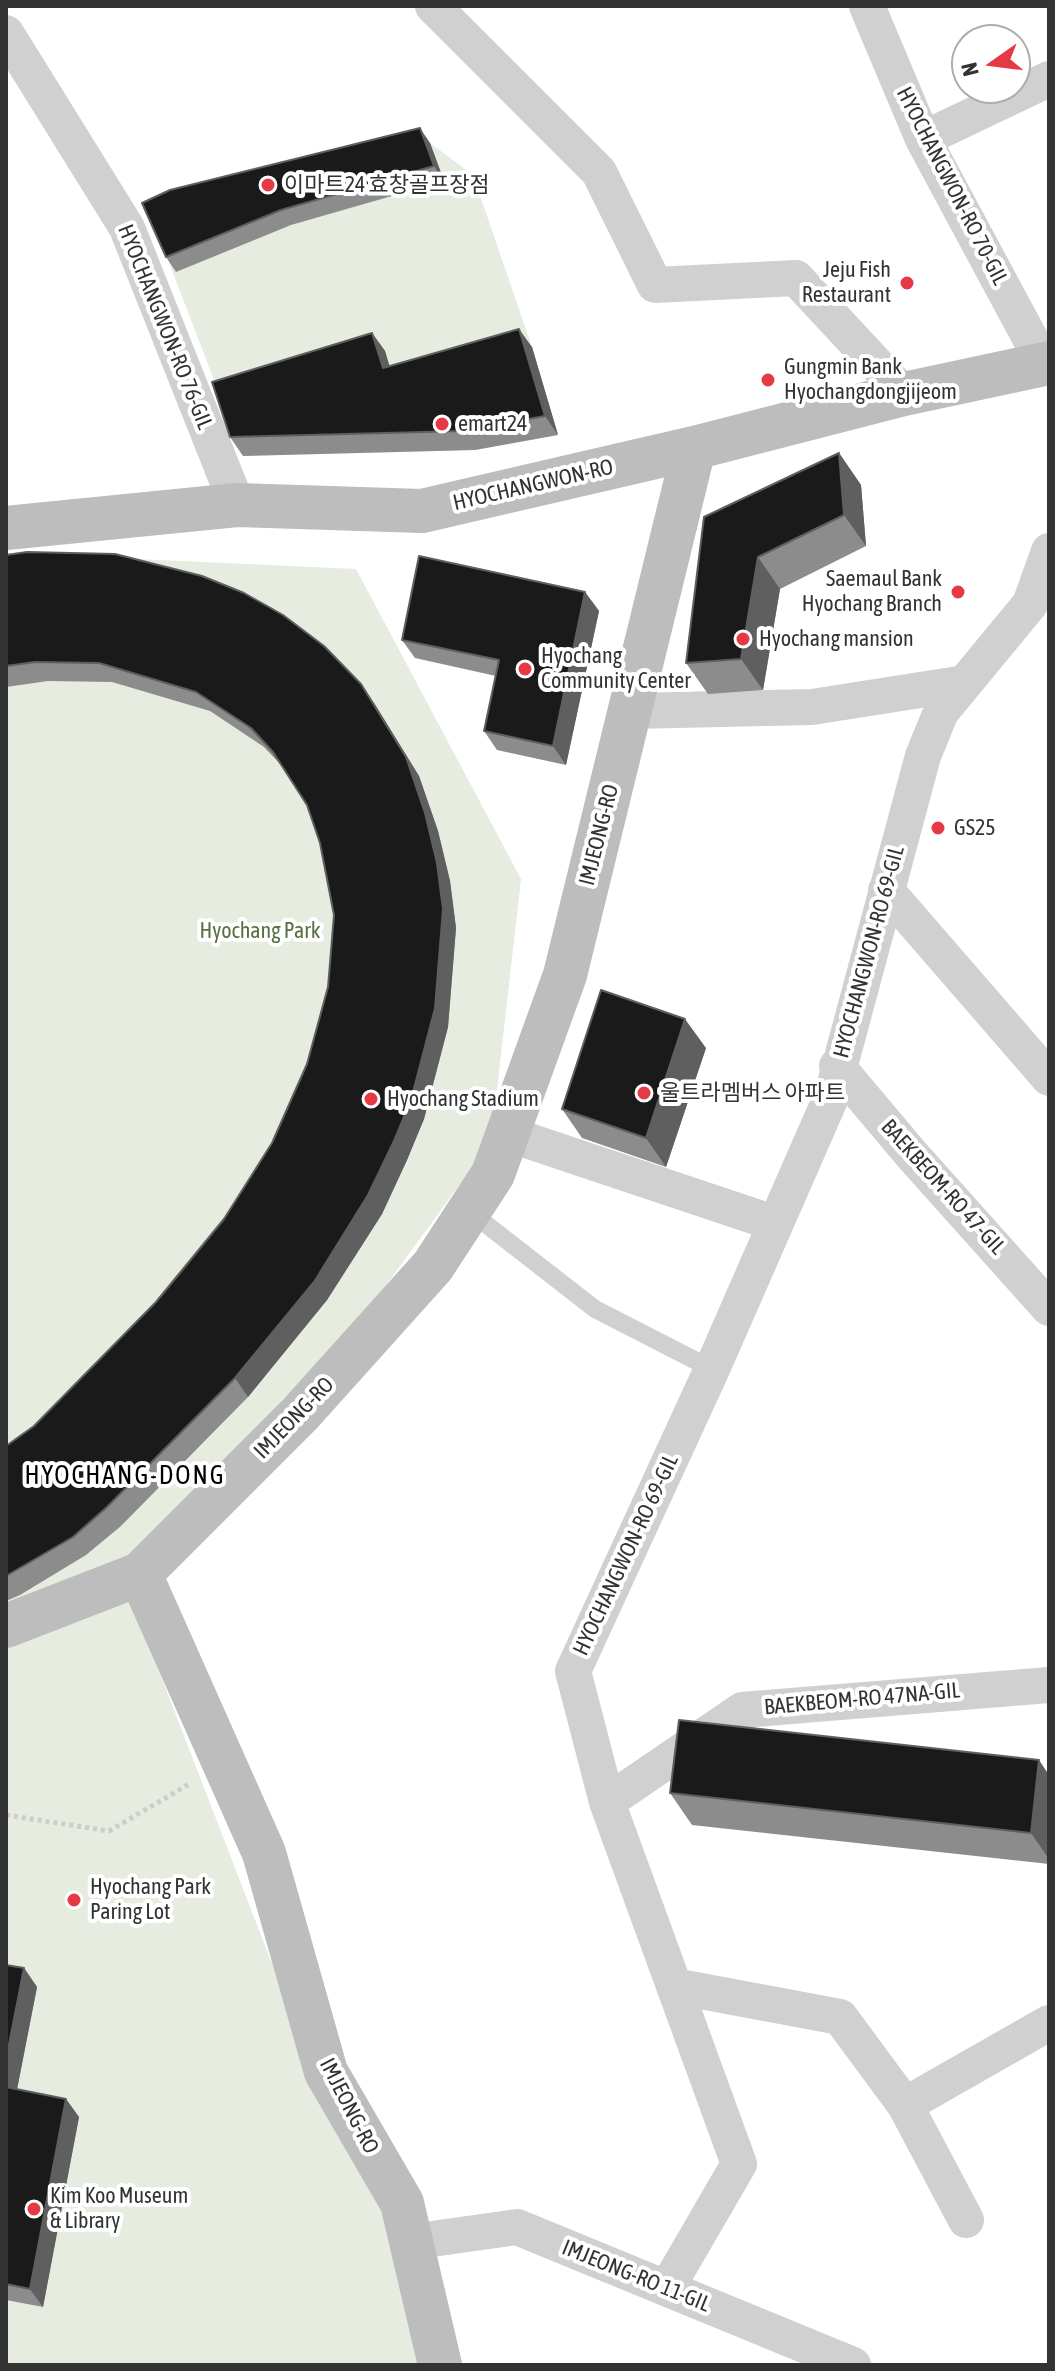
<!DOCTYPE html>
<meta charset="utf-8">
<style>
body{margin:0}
#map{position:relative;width:1055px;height:2371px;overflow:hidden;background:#fff;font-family:"Asap Condensed",sans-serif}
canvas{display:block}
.frame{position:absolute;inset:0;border:8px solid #333;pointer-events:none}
.north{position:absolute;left:951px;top:24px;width:80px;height:80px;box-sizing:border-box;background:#fff;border:2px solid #adadad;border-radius:50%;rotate:256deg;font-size:22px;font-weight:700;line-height:32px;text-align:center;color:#333}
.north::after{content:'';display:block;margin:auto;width:28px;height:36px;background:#e63946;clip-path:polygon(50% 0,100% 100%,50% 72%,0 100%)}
</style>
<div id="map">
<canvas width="1055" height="2371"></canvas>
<div class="frame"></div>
<div class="north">N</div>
</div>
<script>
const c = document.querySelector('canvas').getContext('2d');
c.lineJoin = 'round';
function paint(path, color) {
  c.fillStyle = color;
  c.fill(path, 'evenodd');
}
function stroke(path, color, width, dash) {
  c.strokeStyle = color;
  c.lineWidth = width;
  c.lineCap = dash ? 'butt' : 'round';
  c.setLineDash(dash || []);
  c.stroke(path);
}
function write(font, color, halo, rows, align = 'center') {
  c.font = font + ' "Asap Condensed","Noto Sans KR",sans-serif';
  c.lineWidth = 8;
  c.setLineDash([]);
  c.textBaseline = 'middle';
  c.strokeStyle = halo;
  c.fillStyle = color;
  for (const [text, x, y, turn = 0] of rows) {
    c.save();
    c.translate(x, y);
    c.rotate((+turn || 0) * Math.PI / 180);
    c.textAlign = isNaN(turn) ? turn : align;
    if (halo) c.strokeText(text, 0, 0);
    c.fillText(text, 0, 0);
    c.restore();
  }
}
paint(new Path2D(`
 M430 143 473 175 532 347 558 435 475 450 243 456 152 218Z
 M6 553 356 569 521 879 493 1125 476 1162 384 1288 130 1596 315 2075 389 2206 420 2365H6Z`), '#e6ecdf');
stroke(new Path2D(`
 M6 1815 109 1831 191 1783`), '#cdcdcd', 5, [4, 4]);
stroke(new Path2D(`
 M469 1211 595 1309 712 1369`), '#d0d0d0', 18);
stroke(new Path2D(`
 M433 6 599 172 655 285 796 278 904 394
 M867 6 923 139 1044 364
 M6 33 127 228 237 505
 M923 139 1049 79
 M630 711 812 707 965 683
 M886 890 1049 1078
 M837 1066 912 1155 1049 1308
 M508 1134 774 1223
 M607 1802 742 1710 1049 1685
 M674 1986 840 2017 905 2105 966 2220
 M905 2105 1049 2023
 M411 2242 517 2227 853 2365
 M667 2288 739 2164 607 1802 573 1671 712 1369 832 1095 923 756 941 712 1030 604 1049 551`), '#d0d0d0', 36);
stroke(new Path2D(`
 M6 528 237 505 422 511 694 448 904 394 1049 363
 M6 1626 140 1574
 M440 2365 402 2203 326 2072 264 1853 140 1574 300 1414 433 1266 493 1174 565 975 694 448`), '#bdbdbd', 44);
paint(new Path2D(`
 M430 143 444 181 291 225 176 272 166 257Z
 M372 333 385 351 389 366 532 347 558 435 475 450 243 456 230 437Z
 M839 453 861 485 866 546 780 589 763 690 708 694 686 663 704 517Z
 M6 555 374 703 419 776 438 831 450 881 456 928 448 1027 424 1119 407 1160 382 1214 327 1300 248 1397 121 1526 86 1555 20 1595 6 1601V1446L34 1426 156 1302 224 1219 272 1143 307 1064 328 987 334 915 320 843 307 805 282 766 264 747 210 711 112 682 48 681 6 687Z
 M585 592 599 611 566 765 497 750 484 731 496 676 415 658 402 640Z
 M706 1048 666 1167 582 1138 562 1109Z
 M1049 1775V1864L692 1825 670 1793Z
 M6 1965 24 1968 37 1987 17 2089 66 2099 79 2117 43 2307 6 2300Z`), '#8c8c8c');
paint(new Path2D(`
 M420 128 430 143 444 181 434 166Z
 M519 329 532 347 558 435 545 416Z
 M372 333 385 351 396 387 383 368Z
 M839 453 861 485 866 546 844 515Z
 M758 557 780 589 763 690 741 659Z
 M585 592 599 611 566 765 553 746Z
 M361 684 374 703 419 776 438 831 450 881 456 928 448 1027 424 1119 407 1160 382 1214 327 1300 248 1397 235 1378 368 1195Z
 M685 1019 706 1048 666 1167 646 1138Z
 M1039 1760 1049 1775V1859L1031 1833Z
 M24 1968 37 1987 14 2105 6 2093V2060Z
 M66 2099 79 2117 43 2307 30 2289Z`), '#5f5f5f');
const building = new Path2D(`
 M420 128 434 166 281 210 166 257 142 203 170 190Z
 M519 329 545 416 462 431 230 437 212 382 372 333 383 368Z
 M839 453 844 515 758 557 741 659 686 663 704 517Z
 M27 552 115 554 202 576 244 593 283 615 324 646 361 684 406 757 425 813 437 863 443 909 435 1008 411 1100 394 1141 368 1195 314 1282 235 1378 107 1507 73 1537 6 1576V1446L34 1426 156 1302 224 1219 272 1143 307 1064 328 987 334 915 320 843 307 805 273 752 251 728 196 692 99 663 35 662 6 666V555Z
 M419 556 585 592 553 746 484 731 499 660 402 640Z
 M601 990 685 1019 646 1138 562 1109Z
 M679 1720 1039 1760 1031 1833 670 1793Z
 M6 1965 24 1968 6 2060Z
 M6 2087 66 2099 30 2289 6 2284Z`);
paint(building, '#1a1a1a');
stroke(building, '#5f5f5f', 2);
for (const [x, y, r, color] of [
 [268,185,8,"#e63946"],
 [907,283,8,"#e63946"],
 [768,380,8,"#e63946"],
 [442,424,8,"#e63946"],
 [958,592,8,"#e63946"],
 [743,639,8,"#e63946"],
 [525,669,8,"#e63946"],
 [938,828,8,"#e63946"],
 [644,1093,8,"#e63946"],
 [371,1099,8,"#e63946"],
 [74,1900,8,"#e63946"],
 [34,2209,8,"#e63946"]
]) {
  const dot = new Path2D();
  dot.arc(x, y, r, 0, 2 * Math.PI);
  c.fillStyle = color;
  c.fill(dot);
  stroke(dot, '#fff', 3);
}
write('22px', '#333', '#fff', [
 ["이마트24 효창골프장점",284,185],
 ["Jeju Fish",891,270,"right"],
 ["Restaurant",891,295,"right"],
 ["Gungmin Bank",784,367],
 ["Hyochangdongjijeom",784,392],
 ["emart24",458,424],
 ["Saemaul Bank",942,579,"right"],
 ["Hyochang Branch",942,604,"right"],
 ["Hyochang mansion",759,639],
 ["Hyochang",541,656],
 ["Community Center",541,681],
 ["GS25",954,828],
 ["울트라멤버스 아파트",660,1093],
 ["Hyochang Stadium",387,1099],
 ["Hyochang Park",90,1887],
 ["Paring Lot",90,1912],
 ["Kim Koo Museum",50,2196],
 ["& Library",50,2221]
], 'left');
write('22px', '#333', '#fff', [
 ["HYOCHANGWON-RO 70-GIL",952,186,63],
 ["HYOCHANGWON-RO 76-GIL",165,327,68],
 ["HYOCHANGWON-RO",533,485,-13],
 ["IMJEONG-RO",599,835,-76],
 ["HYOCHANGWON-RO 69-GIL",869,952,-75],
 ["BAEKBEOM-RO 47-GIL",943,1187,48],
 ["IMJEONG-RO",294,1418,-46],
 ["HYOCHANGWON-RO 69-GIL",626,1555,-65],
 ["BAEKBEOM-RO 47NA-GIL",862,1699,-5],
 ["IMJEONG-RO",349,2106,63],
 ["IMJEONG-RO 11-GIL",636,2276,22]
]);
write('22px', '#56703f', '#fff', [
 ["Hyochang Park",260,931]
]);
c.letterSpacing = '2px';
write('26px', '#000', '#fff', [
 ["HYOCHANG-DONG",125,1476]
]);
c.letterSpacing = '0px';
</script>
